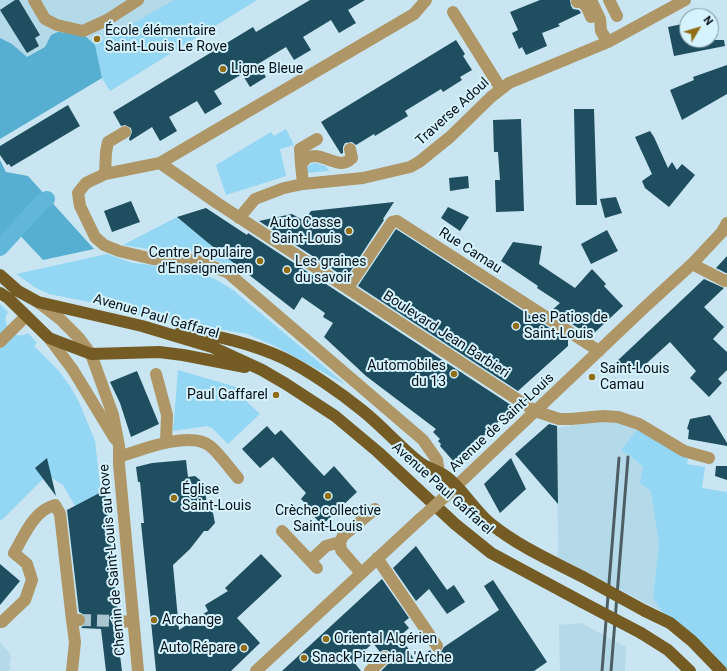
<!DOCTYPE html>
<meta charset="utf-8">
<style>
body{margin:0}
#map{position:relative;width:727px;height:671px;overflow:hidden;background:#c8e5f1;font-family:Roboto,sans-serif}
canvas{display:block}
.north{position:absolute;left:679px;top:8px;width:40px;height:40px;box-sizing:border-box;background:#d5f2ff;border:1px solid #8298a1;border-radius:50%;rotate:52deg;font-size:11px;font-weight:700;line-height:16px;text-align:center;color:#061014}
.north::after{content:'';display:block;margin:auto;width:14px;height:18px;background:#916e15;clip-path:polygon(50% 0,100% 100%,50% 72%,0 100%)}
</style>
<div id="map">
<canvas width="727" height="671"></canvas>
<div class="north">N</div>
</div>
<script>
const c = document.querySelector('canvas').getContext('2d');
c.lineJoin = 'round';
function paint(path, color) {
  c.fillStyle = color;
  c.fill(path, 'evenodd');
}
function stroke(path, color, width, dash) {
  c.strokeStyle = color;
  c.lineWidth = width;
  c.lineCap = dash ? 'butt' : 'round';
  c.setLineDash(dash || []);
  c.stroke(path);
}
function write(font, color, halo, rows, align = 'center') {
  c.font = font + ' Roboto,sans-serif';
  c.lineWidth = 4;
  c.setLineDash([]);
  c.textBaseline = 'middle';
  c.strokeStyle = halo;
  c.fillStyle = color;
  for (const [text, x, y, turn = 0] of rows) {
    c.save();
    c.translate(x, y);
    c.rotate((+turn || 0) * Math.PI / 180);
    c.textAlign = isNaN(turn) ? turn : align;
    if (halo) c.strokeText(text, 0, 0);
    c.fillText(text, 0, 0);
    c.restore();
  }
}
paint(new Path2D(`
 M0 0H257L110 91 102 78 0 139Z
 M595 421 615 422 638 429 621 450 629 455 643 467 651 490 659 544 653 597 661 611 558 557 557 428Z
 M581 623 626 647 625 671H560L559 625Z
 M0 642 10 654 11 659 9 665 11 668 8 671H0Z`), '#b4d9e9');
paint(new Path2D(`
 M174 0H257L110 91 102 78 95 45Z
 M286 129 294 145 280 149 286 176 226 195 216 165 271 132 274 136Z
 M315 163C319 163 322 166 326 166L329 171 306 173C307 167 308 164 315 163Z
 M177 217 207 242 241 267 228 265 192 252 180 254 123 245Z
 M107 254 132 263 183 268 203 274 217 280 233 290 346 385 277 347 247 334 114 311V307L49 294 36 288 16 274Z
 M0 304 8 312C0 323 13 342 28 333L37 343 34 346 58 370 70 386 79 402 95 441 101 492 75 506 63 485 47 475 3 519 0 520Z
 M178 370 236 387 248 393 243 398 260 414 228 444 212 428 207 426 173 431Z
 M638 429 688 459 687 464 705 467 702 488 727 492V669L708 648 682 625 661 611 653 597 659 544 651 491 640 483 643 467 629 455 621 450Z`), '#93d7f4');
paint(new Path2D(`
 M58 32 83 34 95 45 102 78 0 139V38L12 44 27 57 45 47 51 35Z
 M0 160 6 172 28 176 94 249 43 260 14 229 0 244Z`), '#56aed0');
stroke(new Path2D(`
 M0 248 42 202 47 199`), '#60b7d9', 16);
paint(new Path2D(`
 M15 0H19L40 35 35 38 39 46 27 53 0 10Z
 M310 0H365L348 10 356 23 339 33 331 20 303 37 311 50 294 60 286 47 258 64 266 77 250 87 242 74 214 91 222 104 205 114 197 101 169 117 177 131 160 141 152 127 130 141 129 139 132 132 131 128 125 125 121 126 113 112 253 27 256 32Z
 M540 0H570L571 6 573 9 579 10 581 13 558 24 560 26 542 33 547 46 526 55 522 47 519 49 512 33 518 30 510 12Z
 M687 23V40H724L725 46 674 56 668 27Z
 M456 40 465 54 463 56 472 70 460 77 462 80 443 92 441 89 405 111 408 116 375 136 374 134 356 145 352 142 345 143 343 147V153L341 154 321 122Z
 M727 65V94L682 120 670 90 694 80 693 77Z
 M68 105 80 126 11 167 9 164 7 165 0 155V146Z
 M574 109H594L597 205H576Z
 M521 119 524 211 496 212 495 180H500L498 152H494L493 120Z
 M650 131 654 137 668 168 672 162 677 170 682 164 695 175 669 207 645 188 642 181 652 174 635 137Z
 M468 176 469 188 450 191 449 178Z
 M616 197 622 213 605 218 600 199Z
 M131 201 140 222 112 232 104 211Z
 M394 202 383 219 384 220 346 278 259 221 292 214 304 221 311 211Z
 M448 207 469 217 460 231 441 218Z
 M206 208 247 235 248 233 514 407 455 463 440 446 441 444 438 441 440 439 433 432 436 429 366 376 324 337 333 323 323 317 325 313 302 297 294 310 207 242 177 217Z
 M396 229 568 340V346L518 391 358 286Z
 M607 230 618 251 591 264 581 244Z
 M513 242 542 246 539 264 575 288 592 269 606 284 604 286 623 306 591 336 551 311 560 303 537 288 538 286 501 261Z
 M727 256V273H726L716 268Z
 M704 279 724 288 704 307 724 327 713 339 727 352V370L718 379 722 383 709 397 690 378 696 371 670 342 636 373 631 367 622 373 614 364Z
 M137 371 159 424 131 437 120 403 110 382Z
 M710 415 727 443V446L688 439 689 430 687 429 690 419Z
 M549 424 557 426 558 504 515 454Z
 M267 426 275 435 281 430 324 476 334 466 357 492 322 525 305 507 307 505 301 499 306 493 273 457 260 468 242 449Z
 M47 458 56 496 35 468Z
 M511 458 526 489 500 513 484 484Z
 M186 460 188 477 195 476 200 480 201 485 205 488 207 507 213 513 215 523 208 531H204L190 549 173 565 179 630 208 611 205 605 228 591 225 588 261 554 282 576 237 618 260 643 231 671H156L141 523H144L140 482H138L136 467 152 463Z
 M716 466H727V480L715 476Z
 M105 490 118 614 112 617 111 621 114 627 119 629V648L122 671H106L101 629 81 628 85 624 86 620 83 614 79 612 67 510Z
 M416 546 447 590 454 585 465 602 447 614 429 589 416 601 393 568Z
 M0 564 20 581 0 605Z
 M382 579 409 618 404 622 409 628 401 635 415 662 430 650 433 655 441 652 444 647 499 610 484 586 493 580 547 662 534 671H381L390 662 392 655 390 652 387 650H383L380 652 373 643 353 661 361 671H282Z`), '#1e4e5f');
stroke(new Path2D(`
 M79 620 118 621`), '#abc5d0', 12, [12, 6]);
stroke(new Path2D(`
 M34 0 45 19 57 25 83 31 107 20 138 0
 M426 0 414 14 160 163 105 174 86 183 78 193 80 206 95 237 104 245 119 251 153 259 194 260 227 272 423 440 437 460 439 473
 M591 0 600 19 601 31 608 42
 M609 0 617 16
 M577 2C586 1 588 10 591 17
 M453 12 501 89
 M160 163 217 203 535 411 559 419H571L603 416 618 417 639 424 684 451 709 458
 M301 164 300 149 317 139
 M105 174 106 152 108 142 125 132
 M303 184 301 164C303 162 306 158 309 157 323 151 339 172 352 158L350 149
 M239 218 255 199 284 188 303 184 363 178 410 167 419 162 450 137 491 97 509 83 608 42 685 0
 M692 264 725 281 727 280
 M348 288 392 222 397 221 599 351
 M38 302 60 319 79 338 91 354 113 415 119 446V464L138 671
 M49 338 73 370 115 439
 M0 342 26 316
 M156 374 167 415 166 442
 M119 457C140 450 191 430 210 446 219 453 230 469 238 478
 M450 492 645 307 692 264 722 232 727 223
 M282 531 317 568
 M377 558 437 646
 M311 560 326 546 340 542
 M361 573 341 550 340 542 343 536 375 509
 M118 621 133 622
 M2 622 25 600 32 580 27 564 14 553C24 536 34 510 55 505L60 514 72 620
 M72 671 75 642 72 620H79
 M256 671 420 519
 M370 671 385 657`), '#ae9666', 12);
stroke(new Path2D(`
 M0 275 18 291 38 302 142 326 212 347 262 370 286 384 335 416 378 452 455 524 491 553 582 602
 M0 293 8 298 49 338 91 354 159 352 183 355 245 367
 M181 331C216 335 250 343 283 358 308 370 341 393 363 411 383 427 399 446 419 462 428 469 440 471 448 478 464 491 475 511 491 524 518 546 552 561 583 577
 M645 611 670 623 692 641 721 671
 M641 633 668 650 690 671`), '#755c24', 12);
stroke(new Path2D(`
 M602 671 619 458
 M611 671 628 457`), '#4c5d64', 3);
stroke(new Path2D(`
 M420 519 448 494`), '#ae9666', 12);
stroke(new Path2D(`
 M583 577 645 611
 M582 602 641 633`), '#755c24', 12);
for (const [x, y, r, color] of [
 [97,39,4,"#916e15"],
 [223,69,4,"#916e15"],
 [349,231,4,"#916e15"],
 [260,261,4,"#916e15"],
 [287,270,4,"#916e15"],
 [516,326,4,"#916e15"],
 [454,374,4,"#916e15"],
 [592,377,4,"#916e15"],
 [276,395,4,"#916e15"],
 [328,496,4,"#916e15"],
 [174,498,4,"#916e15"],
 [154,620,4,"#916e15"],
 [326,639,4,"#916e15"],
 [244,648,4,"#916e15"],
 [304,658,4,"#916e15"]
]) {
  const dot = new Path2D();
  dot.arc(x, y, r, 0, 2 * Math.PI);
  c.fillStyle = color;
  c.fill(dot);
  stroke(dot, '#d5f2ff', 1.5);
}
write('14px', '#061014', '#d5f2ff', [
 ["École élémentaire",105,31],
 ["Saint-Louis Le Rove",105,47],
 ["Ligne Bleue",231,69],
 ["Auto Casse",341,223,"right"],
 ["Saint-Louis",341,239,"right"],
 ["Centre Populaire",252,253,"right"],
 ["d'Enseignemen",252,269,"right"],
 ["Les graines",295,262],
 ["du savoir",295,278],
 ["Les Patios de",524,318],
 ["Saint-Louis",524,334],
 ["Automobiles",446,366,"right"],
 ["du 13",446,382,"right"],
 ["Saint-Louis",600,369],
 ["Camau",600,385],
 ["Paul Gaffarel",268,395,"right"],
 ["Église",182,490],
 ["Saint-Louis",182,506],
 ["Crèche collective",328,511,"center"],
 ["Saint-Louis",328,527,"center"],
 ["Archange",162,620],
 ["Oriental Algérien",334,639],
 ["Auto Répare",236,648,"right"],
 ["Snack Pizzeria L'Arche",312,658]
], 'left');
write('14px', '#061014', '#d5f2ff', [
 ["Traverse Adoul",453,112,-42],
 ["Rue Camau",470,251,33],
 ["Avenue Paul Gaffarel",156,317,16],
 ["Boulevard Jean Barbieri",446,335,33],
 ["Avenue de Saint-Louis",502,423,-43],
 ["Avenue Paul Gaffarel",442,489,42],
 ["Chemin de Saint-Louis au Rove",113,560,-95]
]);
</script>
